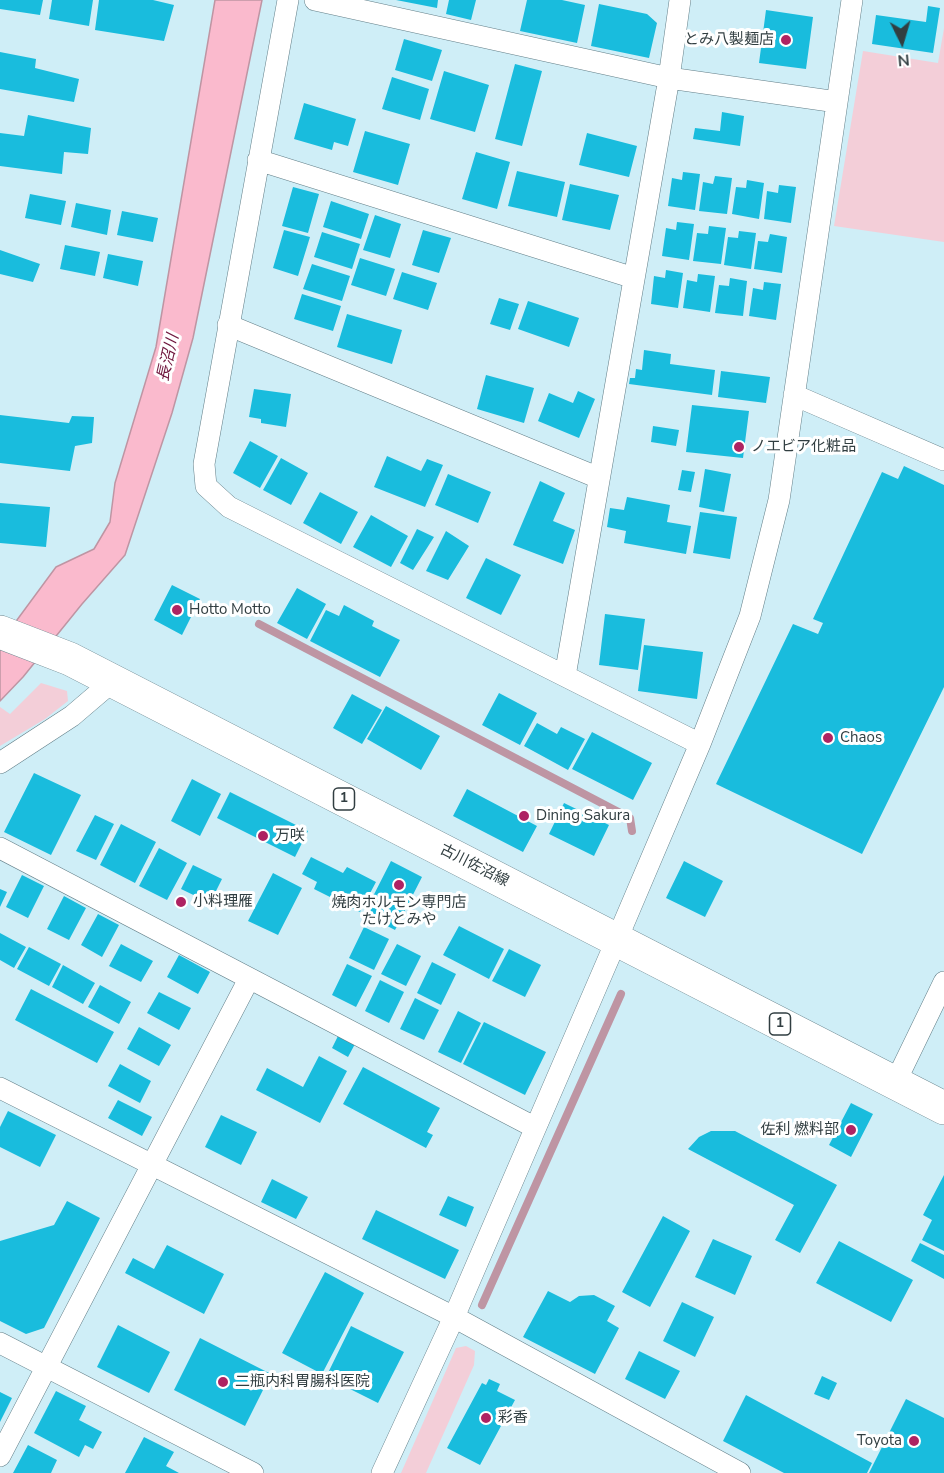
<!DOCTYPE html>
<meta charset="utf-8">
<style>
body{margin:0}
#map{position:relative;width:944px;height:1473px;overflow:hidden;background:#cfeef7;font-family:"Nunito Sans",sans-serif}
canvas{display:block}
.north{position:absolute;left:872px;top:12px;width:60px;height:60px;-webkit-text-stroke:4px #fff;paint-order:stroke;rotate:175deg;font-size:16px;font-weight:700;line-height:24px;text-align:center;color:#313e41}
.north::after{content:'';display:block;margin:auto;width:21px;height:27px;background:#313e41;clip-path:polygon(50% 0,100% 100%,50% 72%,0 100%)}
</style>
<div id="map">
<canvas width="944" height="1473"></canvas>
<div class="north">N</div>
</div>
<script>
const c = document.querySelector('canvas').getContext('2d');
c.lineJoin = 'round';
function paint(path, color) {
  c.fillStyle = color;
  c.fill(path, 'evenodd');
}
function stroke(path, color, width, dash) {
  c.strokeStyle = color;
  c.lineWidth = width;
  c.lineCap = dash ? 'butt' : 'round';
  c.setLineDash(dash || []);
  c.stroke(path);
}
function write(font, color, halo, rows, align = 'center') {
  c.font = font + ' "Nunito Sans","Noto Sans JP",sans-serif';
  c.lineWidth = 6;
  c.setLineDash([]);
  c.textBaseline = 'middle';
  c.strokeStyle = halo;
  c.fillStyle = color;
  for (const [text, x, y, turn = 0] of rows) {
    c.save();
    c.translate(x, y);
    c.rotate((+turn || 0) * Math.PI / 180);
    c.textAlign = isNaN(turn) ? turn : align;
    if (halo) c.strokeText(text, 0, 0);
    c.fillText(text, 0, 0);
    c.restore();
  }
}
paint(new Path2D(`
 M944 28V242L834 226 863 51 938 63Z
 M41 683 67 691 68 701 45 719 0 746V707L10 714Z
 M466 1346 475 1351 474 1365 426 1473H401L456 1348Z`), '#f3ced8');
const water = new Path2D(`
 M215 0H262L193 338 172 413 125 555 82 604 23 677 0 701V643L56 567 94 549 110 522 115 483 156 347Z`);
paint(water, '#fabacd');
stroke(water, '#be95a3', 1.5);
stroke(new Path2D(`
 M259 624 630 818 632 831
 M482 1305 621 994`), '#be95a3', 8);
paint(new Path2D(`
 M0 0H43L40 15 0 9Z
 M52 0H93L89 26 49 19Z
 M99 0H153L174 5 164 41 95 30Z
 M396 0H438L437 8Z
 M449 0H476L471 20 446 14Z
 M527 0H562L585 5 577 43 520 31Z
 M599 4 647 14 657 23 649 58 591 46Z
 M928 6 940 8 933 53 872 44 876 15 926 22Z
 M766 10 813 17 806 69 759 63Z
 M404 39 442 50 432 81 395 70Z
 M0 52 36 59 35 68 79 79 74 102 0 89Z
 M515 64 542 71 522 146 495 139Z
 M444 71 489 85 475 132 430 119Z
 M392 77 429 89 420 120 382 109Z
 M304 103 356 119 348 146 334 142 332 150 294 139Z
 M722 112 744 116 740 146 693 139 695 128 720 131Z
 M28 115 91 128 88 154 64 152 62 174 0 166V133L24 136Z
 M365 131 410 144 398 185 353 172Z
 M587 133 637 146 629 177 579 165Z
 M476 152 510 162 497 209 462 199Z
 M517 171 565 182 557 217 508 206Z
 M683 172 700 174 695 210 668 206 672 178 682 180Z
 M715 176 732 178 727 214 699 211 703 182 713 184Z
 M747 180 764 183 759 219 732 214 736 187 746 188Z
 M570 184 619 195 610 230 562 220Z
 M779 185 796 187 791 223 764 219 767 191 778 193Z
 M293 187 319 194 308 233 282 226Z
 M30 194 66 201 61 225 25 218Z
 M331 201 369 214 361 239 323 227Z
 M76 203 111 210 107 235 71 227Z
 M122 211 158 218 153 242 117 235Z
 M375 215 401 224 390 258 363 250Z
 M677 222 694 224 689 260 662 256 666 228 676 230Z
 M709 226 726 228 721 264 693 261 697 233 708 234Z
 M284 230 310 237 298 276 273 268Z
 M423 230 451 238 439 273 412 265Z
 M739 231 756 233 751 269 724 265 728 237 738 238Z
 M322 232 360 244 352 269 314 257Z
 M770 234 787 237 782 273 754 269 758 241 768 242Z
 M65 245 100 252 95 276 60 269Z
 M0 250 40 264 33 282 0 274Z
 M108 254 143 261 138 286 103 278Z
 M360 258 395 269 386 296 351 285Z
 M312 264 350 276 342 301 303 289Z
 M666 270 683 273 678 308 651 304 654 276 665 278Z
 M402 272 437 283 428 310 393 299Z
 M698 274 715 276 710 312 683 308 687 280 697 282Z
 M730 278 747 281 743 316 715 313 719 285 729 286Z
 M764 282 781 284 776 320 749 316 753 288 763 290Z
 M302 294 341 306 333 331 294 319Z
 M499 298 519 304 510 330 490 324Z
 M528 301 579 318 569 347 518 329Z
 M347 314 402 330 392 364 337 347Z
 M644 350 671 354 670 364 715 370 712 395 629 384 630 378H635L636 369 642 370Z
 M721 371 770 377 766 403 718 397Z
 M486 375 534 388 524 423 477 409Z
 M254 389 291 394 286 427 261 423V419L249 417Z
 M578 391 595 399 579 438 538 421 549 393 573 403Z
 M692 405 749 411 743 458 686 452Z
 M0 415 69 423 72 416 94 417 92 443 75 446 70 471 0 463Z
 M653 426 679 430 676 446 651 442Z
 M250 441 278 456 260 488 233 473Z
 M387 456 421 471 427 459 443 465 425 507 374 487Z
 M281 458 308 473 291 505 263 490Z
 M904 466 944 485V687L862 854 716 784 793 624 818 634 823 623 813 619 882 472 898 479Z
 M705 469 731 474 724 512 699 507Z
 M682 470 695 472 691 492 678 490Z
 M448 474 491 492 478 523 435 505Z
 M540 481 565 493 553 521 575 530 563 564 513 545Z
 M320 492 358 512 341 544 303 523Z
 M627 497 670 505 667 522 691 526 686 554 624 543 626 531 607 527 610 508 624 510Z
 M0 503 50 507 46 547 0 543Z
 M700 512 737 517 730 559 693 553Z
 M371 515 408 536 391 567 353 547Z
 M417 529 434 537 413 570 400 563Z
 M446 531 469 546 448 580 426 571Z
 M486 558 521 575 501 615 466 598Z
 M172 585 200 599 182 635 154 620Z
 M297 588 326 604 307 639 277 623Z
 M344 605 374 621 372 626 400 640 380 677 310 641 326 610 339 616Z
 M605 614 645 619 638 670 599 665Z
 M644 645 703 652 697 699 638 691Z
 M499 693 537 713 520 745 482 725Z
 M352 694 382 710 362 744 333 728Z
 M386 706 440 736 421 770 367 739Z
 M537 723 557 734 561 727 585 739 568 770 524 746Z
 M592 732 652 763 633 800 572 769Z
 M34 773 81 795 51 855 4 832Z
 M192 779 221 794 200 836 171 821Z
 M467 789 537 826 523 852 453 816Z
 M230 792 308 831 295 857 217 818Z
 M564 803 609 825 594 856 549 834Z
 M95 815 114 824 96 860 76 851Z
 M121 824 156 842 135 883 100 865Z
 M159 848 187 863 167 900 139 886Z
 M311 857 343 873 347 867 376 882 360 912 314 889 317 882 302 874Z
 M391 861 422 877 395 930 364 914Z
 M684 861 723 881 705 917 666 898Z
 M193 865 222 879 210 903 181 889Z
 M273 873 302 888 278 935 248 921Z
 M22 875 44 886 28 918 6 907Z
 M0 889 7 892 0 907Z
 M64 896 86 908 69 940 47 929Z
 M98 914 119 925 102 957 81 945Z
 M459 926 504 949 489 979 443 955Z
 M364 927 389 939 374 970 349 958Z
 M0 933 26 947 14 968 0 960Z
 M121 944 153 961 141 982 109 966Z
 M397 944 421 956 406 986 381 974Z
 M29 947 61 964 49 986 17 969Z
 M509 949 541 965 525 997 492 981Z
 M179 955 210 972 198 994 167 977Z
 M432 962 456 974 441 1005 417 993Z
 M347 964 372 976 356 1007 332 995Z
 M63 965 95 983 83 1004 52 987Z
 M380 980 404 992 389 1023 365 1011Z
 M100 985 131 1002 119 1024 88 1007Z
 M31 989 114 1032 97 1063 15 1020Z
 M159 992 191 1008 179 1030 147 1013Z
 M415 998 439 1010 424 1040 400 1029Z
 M458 1011 481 1023 461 1063 438 1052Z
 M484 1022 546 1052 525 1095 463 1064Z
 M139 1027 171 1045 159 1066 127 1049Z
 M338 1036 355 1044 348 1057 332 1048Z
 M319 1056 347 1071 320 1123 256 1090 267 1068 303 1087Z
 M120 1064 151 1081 140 1103 108 1086Z
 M363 1067 440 1108 427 1132 433 1135 426 1148 343 1104Z
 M118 1100 152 1117 142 1136 108 1118Z
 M851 1103 873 1114 851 1157 829 1145Z
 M8 1111 56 1135 40 1167 0 1147V1127Z
 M221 1115 257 1132 241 1165 205 1147Z
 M711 1131H735L837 1185 800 1253 775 1240 794 1205 688 1149 699 1137Z
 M944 1175V1251L922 1240 932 1220 923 1215Z
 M272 1179 308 1197 296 1219 261 1202Z
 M448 1196 474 1207 466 1227 439 1215Z
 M67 1201 100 1218 44 1328 26 1334 0 1321V1241L54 1225Z
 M376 1210 459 1250 445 1279 362 1239Z
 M663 1216 690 1231 650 1307 622 1292Z
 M713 1239 752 1256 735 1295 695 1277Z
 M839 1241 913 1280 891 1322 816 1283Z
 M920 1243 944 1255V1279L911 1261Z
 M167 1245 224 1274 204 1314 125 1273 133 1258 154 1269Z
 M325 1272 364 1293 322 1374 282 1353Z
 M548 1291 570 1302 579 1296 594 1295 615 1306 607 1321 619 1328 595 1374 523 1337Z
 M682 1302 714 1317 695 1357 663 1341Z
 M118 1325 170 1352 149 1393 97 1367Z
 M351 1326 404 1352 378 1403 326 1377Z
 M200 1338 271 1374 245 1426 174 1390Z
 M639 1351 680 1371 665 1399 625 1379Z
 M822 1376 837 1383 829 1400 814 1394Z
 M489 1379 500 1384 497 1391 515 1400 480 1465 447 1448 482 1383 486 1385Z
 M56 1391 86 1406 79 1420 102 1432 93 1449 85 1445 79 1457 34 1433Z
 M0 1392 12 1398 0 1422Z
 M746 1395 872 1463 867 1473H784L723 1441Z
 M906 1399 944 1418V1473H869Z
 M144 1437 174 1452 166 1466 179 1473H125Z
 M28 1445 57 1460 51 1473H13Z`), '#19bcdd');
const street = new Path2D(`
 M288 0 204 464 206 486 229 507 700 744
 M315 0 669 78 837 102
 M258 160 634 278
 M228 325 599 478
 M794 395 944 460
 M565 676 669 78 680 0
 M0 763 72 716 113 681
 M0 848 534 1127
 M895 1083 944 982
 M0 1088 454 1317 740 1473
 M0 1343 253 1473
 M0 1456 249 979
 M382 1473 454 1317 617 939 700 744 750 616 779 500 852 0`);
const primary = new Path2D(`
 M0 632 70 659 944 1108`);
stroke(street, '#637f88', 22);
stroke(primary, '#637f88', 34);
stroke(street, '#fff', 21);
stroke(primary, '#fff', 33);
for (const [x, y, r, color] of [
 [786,40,6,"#ae2362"],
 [739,447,6,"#ae2362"],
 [177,610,6,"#ae2362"],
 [828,738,6,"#ae2362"],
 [524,816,6,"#ae2362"],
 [263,836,6,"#ae2362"],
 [399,885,6,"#ae2362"],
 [181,902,6,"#ae2362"],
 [851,1130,6,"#ae2362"],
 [223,1382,6,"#ae2362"],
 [486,1418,6,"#ae2362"],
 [914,1441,6,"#ae2362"]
]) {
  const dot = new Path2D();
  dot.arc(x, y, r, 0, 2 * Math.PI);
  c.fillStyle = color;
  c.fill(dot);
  stroke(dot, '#fff', 2);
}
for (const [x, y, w] of [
 [344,799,21],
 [780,1024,21]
]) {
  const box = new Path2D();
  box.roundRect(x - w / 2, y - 11, w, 22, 4.5);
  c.fillStyle = '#fff';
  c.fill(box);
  stroke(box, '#313e41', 1.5);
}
write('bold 14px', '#313e41', null, [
 ["1",344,799],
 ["1",780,1024]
]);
write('15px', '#313e41', '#fff', [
 ["とみ八製麺店",774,40,"right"],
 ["ノエビア化粧品",751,447],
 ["Hotto Motto",189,610],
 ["Chaos",840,738],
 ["Dining Sakura",536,816],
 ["万咲",275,836],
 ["小料理雁",193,902],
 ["焼肉ホルモン専門店",399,903,"center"],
 ["たけとみや",399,920,"center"],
 ["佐利 燃料部",839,1130,"right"],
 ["二瓶内科胃腸科医院",235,1382],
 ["彩香",498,1418],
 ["Toyota",902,1441,"right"]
], 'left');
write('15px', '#313e41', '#fff', [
 ["古川佐沼線",474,866,27]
]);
write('italic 16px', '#6f163d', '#fff', [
 ["長沼川",169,358,-77]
]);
</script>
